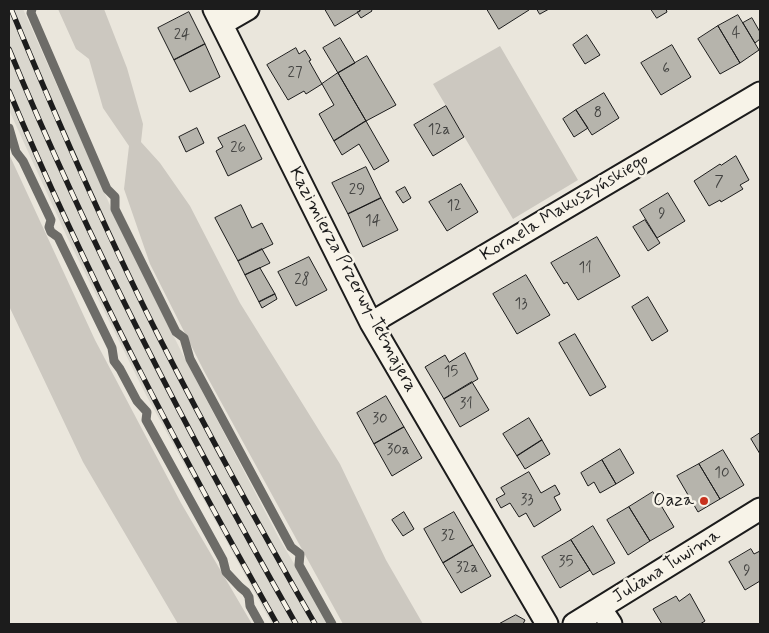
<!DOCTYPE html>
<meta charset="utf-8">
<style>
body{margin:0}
#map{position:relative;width:769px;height:633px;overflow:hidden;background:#eae6dc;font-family:Mynerve,sans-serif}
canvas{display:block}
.frame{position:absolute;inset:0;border:10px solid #1c1c1c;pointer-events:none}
</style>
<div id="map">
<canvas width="769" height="633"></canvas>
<div class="frame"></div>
</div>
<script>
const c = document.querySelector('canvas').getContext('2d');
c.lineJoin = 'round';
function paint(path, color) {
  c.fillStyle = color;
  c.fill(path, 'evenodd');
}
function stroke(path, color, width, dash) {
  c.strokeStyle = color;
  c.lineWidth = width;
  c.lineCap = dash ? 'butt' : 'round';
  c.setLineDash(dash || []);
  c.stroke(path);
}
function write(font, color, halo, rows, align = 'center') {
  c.font = font + ' Mynerve,sans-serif';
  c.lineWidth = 5;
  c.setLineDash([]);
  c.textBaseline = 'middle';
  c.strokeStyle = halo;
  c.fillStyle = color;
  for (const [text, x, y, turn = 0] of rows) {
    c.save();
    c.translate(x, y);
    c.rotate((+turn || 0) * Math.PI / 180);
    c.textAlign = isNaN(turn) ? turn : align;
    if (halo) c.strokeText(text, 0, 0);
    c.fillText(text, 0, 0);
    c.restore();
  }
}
paint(new Path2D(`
 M9 9H23L121 230 182 353 280 540 330 624H272L145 393 68 239 9 110Z`), '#dad7ce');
paint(new Path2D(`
 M58 9H104L127 68 143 124 141 142 160 163 190 206 240 303 340 464 386 560 423 624H343L204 371 150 264 124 189 129 146 103 108 89 59 76 49Z
 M500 46 578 180 513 219 433 84Z
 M9 154 95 340 181 503 252 624H178L83 462 9 306Z`), '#ccc8c0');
stroke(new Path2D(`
 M32 9 31 13 107 189 115 197V209L176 332 184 338 190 359 291 547 300 554 299 565 332 624
 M9 128 16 152 23 161 51 220 49 227 51 232 58 237 112 348 114 361 120 369 137 401 147 412 146 420 223 560 226 572 240 587 246 592 249 597 250 606 260 624`), '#6d6c68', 9);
const building = new Path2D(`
 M325 9H359L360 11 335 26Z
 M359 9H371L372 11 361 18 357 12 360 11Z
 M487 9H529V10L499 29Z
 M537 9H549L540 14Z
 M651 9H666L667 12 657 18Z
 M189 12 205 44 174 60 158 28Z
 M738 15 759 50 740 63 718 26Z
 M752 18 760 32V39L755 43 743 23Z
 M718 26 740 63 720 74 698 39Z
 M587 35 600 55 585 64 573 45Z
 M340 38 355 63 338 73 323 48Z
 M205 44 220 77 190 92 174 60Z
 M672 45 691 77 661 95 641 63Z
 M296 48 299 54 305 50 311 60 309 61 322 84 306 94 304 91 288 100 267 65Z
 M367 56 396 105 366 121 338 73Z
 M338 73 366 121 334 141 319 114 334 105 322 84Z
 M604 93 619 118 592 135 576 110Z
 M446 106 464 137 433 156 414 125Z
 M576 110 588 128 574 137 563 119Z
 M366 121 389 161 374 170 359 144 342 155 334 141Z
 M245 125 262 159 228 176 216 151 223 147 218 138Z
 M197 128 204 143 186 152 179 137Z
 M736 156 749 180 740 185 743 189 721 202 720 200 709 206 694 181 720 164 721 165Z
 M366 167 381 198 348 214 332 183Z
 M461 184 478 212 447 231 429 202Z
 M405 187 411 198 403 203 396 192Z
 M668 193 685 221 657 238 640 210Z
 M381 198 398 230 363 247 348 214Z
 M241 205 252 228 262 223 273 244 238 261 215 218Z
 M645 220 660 243 648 251 633 227Z
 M597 237 620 276 578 300 567 282 564 284 551 263Z
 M262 249 270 263 245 275 238 261Z
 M309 257 327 290 296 306 278 272Z
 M260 268 275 294 259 302 245 275Z
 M526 275 550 315 517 334 493 294Z
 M275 294 277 299 262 308 259 302Z
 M648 297 668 331 652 341 632 307Z
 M575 334 606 387 590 396 559 343Z
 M465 353 478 379 444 399 425 367 445 355 449 362Z
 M472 382 489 410 460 427 444 399Z
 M386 396 404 427 374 444 357 413Z
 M529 418 542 440 517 456 503 434Z
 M404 427 422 458 392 476 374 444Z
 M760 433V454L751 439Z
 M542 440 550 454 525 469 517 456Z
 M620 449 634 473 616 484 602 460Z
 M723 450 744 485 720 499 699 464Z
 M602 460 616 484 600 493 594 482 588 486 581 473Z
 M699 464 720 499 698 512 677 476Z
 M529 472 541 493 555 485 560 494 554 497 561 510 534 527 526 513 519 517 510 503 501 508 496 499 505 494 501 488Z
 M653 492 674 527 650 541 629 507Z
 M629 507 650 541 628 555 607 520Z
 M404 512 414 529 403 536 392 520Z
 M454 512 473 545 443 563 424 529Z
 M593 526 615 563 593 575 571 540Z
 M571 540 590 570 560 588 542 557Z
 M473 545 491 576 461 593 443 563Z
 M751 549 754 554 760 551V581L745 590 729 562Z
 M690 594 705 621 700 624H662L653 609 676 596 679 601Z
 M516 615 525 620 523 624H499Z`);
paint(building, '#b6b4ac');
stroke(building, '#1c1c1c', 1);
const street = new Path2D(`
 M214 9 371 323 547 624
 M222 24 248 9
 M371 323 760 93
 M601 609 611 624
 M574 624 760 509`);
stroke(street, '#1c1c1c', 25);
stroke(street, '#f7f3e8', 21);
const rail = new Path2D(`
 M11 9C57 120 105 231 160 339 209 435 261 530 315 624
 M9 49C91 248 190 437 296 624
 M9 91C86 275 179 451 277 624`);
stroke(rail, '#1c1c1c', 5.5);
stroke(rail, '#f7f3e8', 4, [11]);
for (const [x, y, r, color] of [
 [704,501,5,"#c8321e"]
]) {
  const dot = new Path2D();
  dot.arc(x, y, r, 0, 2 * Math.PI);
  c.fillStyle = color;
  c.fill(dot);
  stroke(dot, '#f7f3e8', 2);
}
write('15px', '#424240', null, [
 ["4",736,34],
 ["24",182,36],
 ["6",666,70],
 ["27",295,74],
 ["8",598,114],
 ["12a",439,131],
 ["26",238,149],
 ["7",719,183],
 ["29",357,191],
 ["12",454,207],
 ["9",662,215],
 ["14",373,222],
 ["11",585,269],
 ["28",302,281],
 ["13",521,305],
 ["15",451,373],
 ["31",466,405],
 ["30",380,420],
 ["30a",398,451],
 ["10",722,474],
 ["33",527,501],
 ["32",448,537],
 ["35",566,563],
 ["32a",467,569],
 ["9",747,572]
]);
write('18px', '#1c1c1c', '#f7f3e8', [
 ["Kornela Makuszyńskiego",565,208,-31],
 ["Kazimierza Przerwy-Tetmajera",352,280,62],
 ["Juliana Tuwima",667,567,-32]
]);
write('18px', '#1c1c1c', '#f7f3e8', [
 ["Oaza",694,501]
], 'right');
</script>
